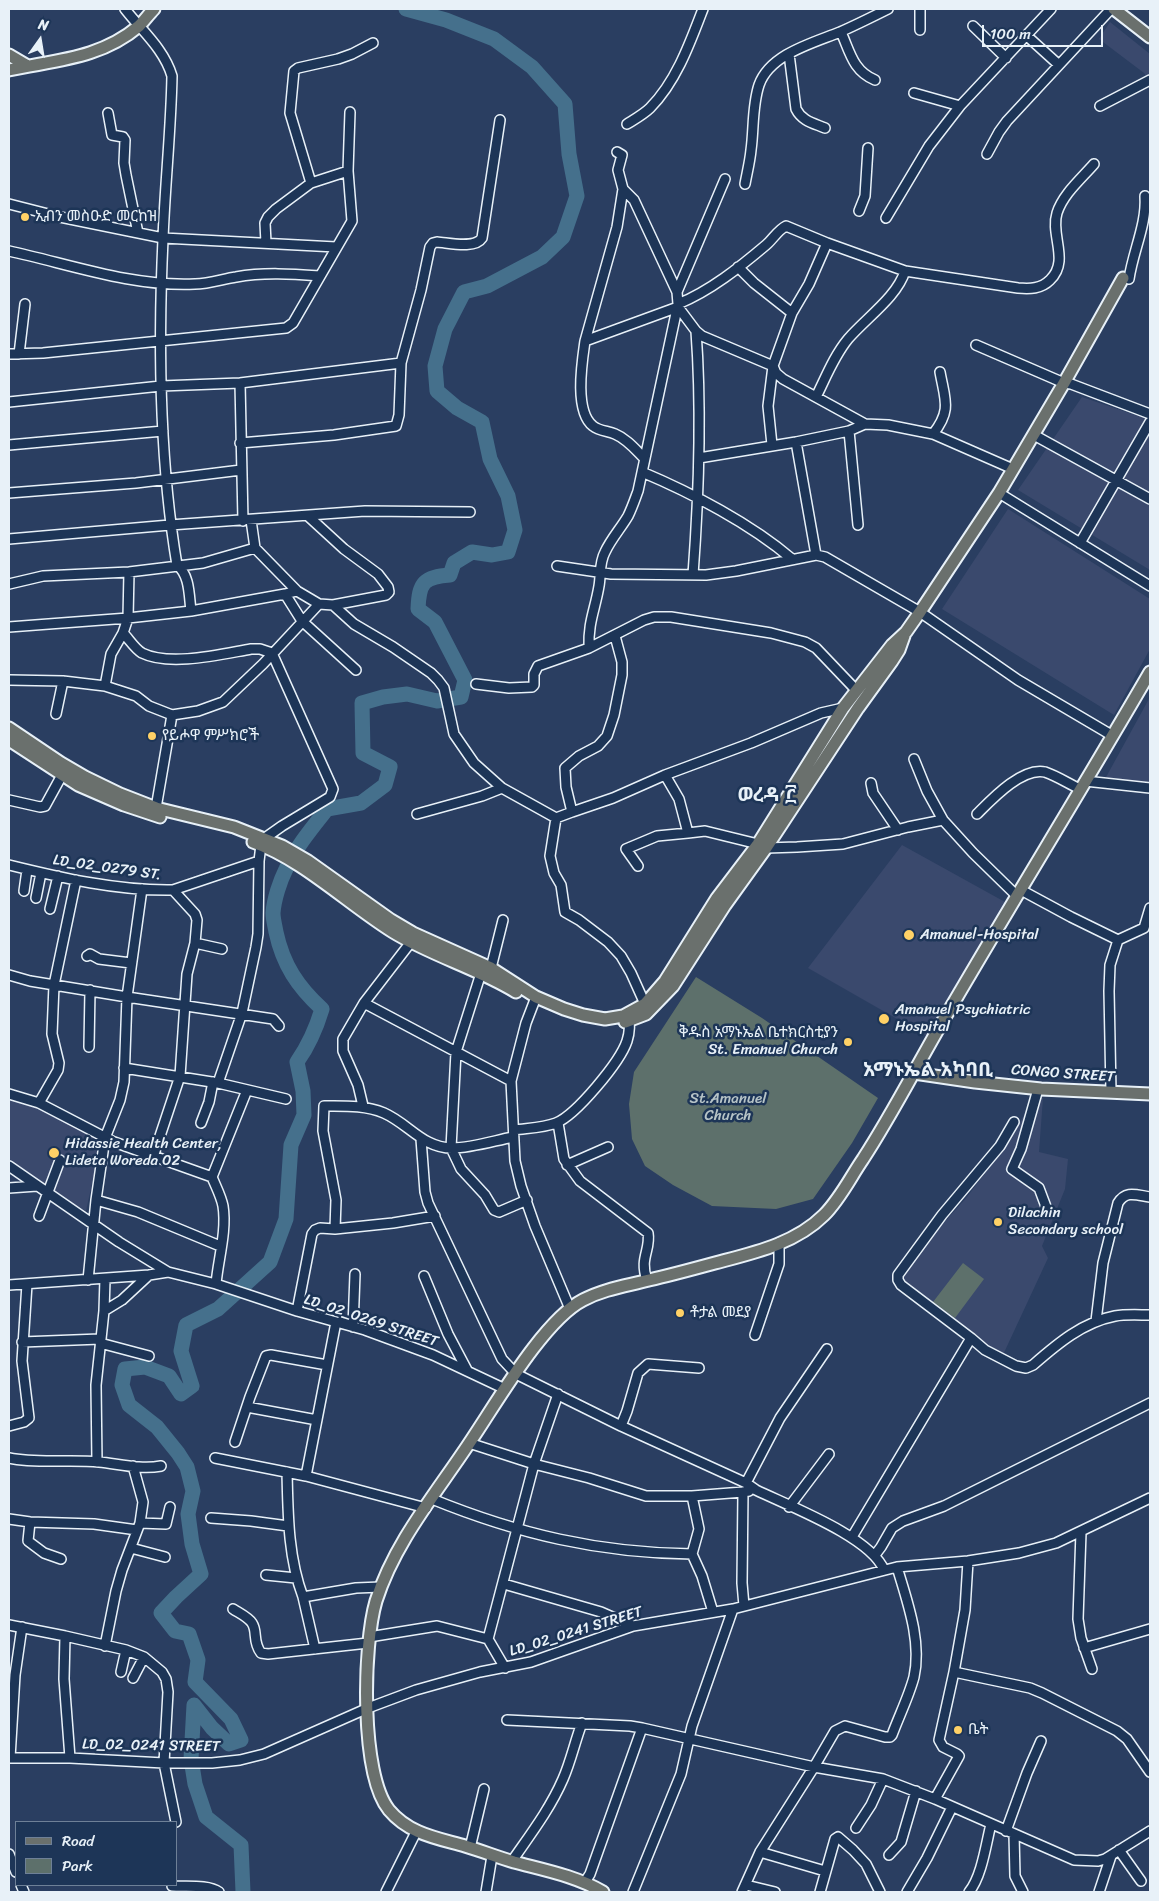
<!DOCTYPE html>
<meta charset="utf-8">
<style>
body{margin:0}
#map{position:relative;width:1159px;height:1901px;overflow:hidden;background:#2a3e61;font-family:Sriracha,sans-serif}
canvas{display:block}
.frame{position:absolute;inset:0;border:10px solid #e8f1f8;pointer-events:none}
.legend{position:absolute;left:15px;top:1821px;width:162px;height:65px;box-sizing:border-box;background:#1d3557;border:1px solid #6e8097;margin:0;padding:6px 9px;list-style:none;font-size:15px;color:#e8f1f8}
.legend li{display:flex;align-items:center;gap:10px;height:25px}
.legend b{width:25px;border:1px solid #6e8097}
.north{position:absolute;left:15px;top:15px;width:50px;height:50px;-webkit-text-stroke:4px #1d3557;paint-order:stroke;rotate:13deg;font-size:14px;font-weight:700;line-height:20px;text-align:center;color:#e8f1f8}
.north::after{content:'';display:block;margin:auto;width:18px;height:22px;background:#e8f1f8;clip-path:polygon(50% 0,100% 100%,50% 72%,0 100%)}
.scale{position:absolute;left:982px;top:25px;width:121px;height:22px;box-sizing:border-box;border:2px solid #e8f1f8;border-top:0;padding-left:6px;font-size:15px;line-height:18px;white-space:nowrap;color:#e8f1f8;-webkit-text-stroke:4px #1d3557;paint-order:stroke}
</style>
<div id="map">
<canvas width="1159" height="1901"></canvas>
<div class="frame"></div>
<ul class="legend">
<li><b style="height:6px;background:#6a706d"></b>Road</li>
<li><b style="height:14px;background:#5d706b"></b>Park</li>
</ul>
<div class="north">N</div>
<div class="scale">100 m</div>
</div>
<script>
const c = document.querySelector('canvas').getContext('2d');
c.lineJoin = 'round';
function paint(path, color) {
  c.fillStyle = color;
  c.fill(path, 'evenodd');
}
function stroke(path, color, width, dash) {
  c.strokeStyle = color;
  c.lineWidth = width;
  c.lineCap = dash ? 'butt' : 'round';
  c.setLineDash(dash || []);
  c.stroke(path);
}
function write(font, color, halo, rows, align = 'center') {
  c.font = font + ' Sriracha,"Noto Sans Ethiopic",sans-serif';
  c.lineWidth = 5;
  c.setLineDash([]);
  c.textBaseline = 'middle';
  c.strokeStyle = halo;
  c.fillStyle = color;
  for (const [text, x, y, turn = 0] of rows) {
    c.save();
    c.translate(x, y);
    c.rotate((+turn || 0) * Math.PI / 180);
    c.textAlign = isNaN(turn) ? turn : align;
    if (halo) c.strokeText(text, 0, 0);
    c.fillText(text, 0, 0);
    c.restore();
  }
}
paint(new Path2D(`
 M1110 22 1150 54V81L1144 73 1099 39Z
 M1082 397 1150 420V570L1018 490Z
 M1008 509 1150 599V649L1114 715 942 609Z
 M1150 697V782L1105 779Z
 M902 845 1005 902 927 1036 808 968Z
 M1036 1096 1043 1098 1039 1152 1068 1159 1065 1189 1042 1246 1048 1258 1002 1357 894 1278 967 1197 1006 1145Z
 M10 1099H20L67 1121 95 1137 100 1147 86 1211 53 1192 9 1159V1103Z`), '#3a496d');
paint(new Path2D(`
 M696 977 762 1018 878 1098 852 1143 813 1199 776 1209 712 1206 673 1185 645 1166 632 1139 629 1104 634 1072Z
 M963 1263 984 1279 955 1318 933 1302Z`), '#5d706b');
stroke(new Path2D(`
 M243 1892 241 1845 206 1817 195 1784 191 1759 194 1705 212 1728 229 1744 241 1740 231 1719 195 1682 198 1660 189 1634 175 1631 161 1613 176 1597 201 1574 192 1544 188 1514 193 1491 187 1467 178 1453 157 1427 129 1405 122 1385 125 1369 145 1367 169 1376 181 1394 192 1386 181 1351 186 1325 218 1309 270 1262 286 1219 291 1145 304 1115 303 1091 297 1062C309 1045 316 1029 322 1009 298 987 283 965 276 932 275 926 273 919 273 913 274 899 280 881 286 869 296 847 312 828 327 809L361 803 385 785 390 767 363 753 362 703 383 697 407 694 437 701 461 697 465 680 435 622 418 609C419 582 424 577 450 575L454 563 472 552 492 555 508 552 515 530 508 496 490 459 482 422 457 408 437 391 435 366 445 329 464 292 487 286 542 257 563 237 577 196 569 154 565 104 532 67 494 39 446 20 406 9`), '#45708c', 15);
const minor = new Path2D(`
 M973 26 1006 58
 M920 30V9
 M841 32C850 52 853 71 875 80
 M1027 36 1059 65
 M789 54 796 109C802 121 813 123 825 128
 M914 93 960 106
 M1100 106 1150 80
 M108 113 112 135 123 137 125 140 124 163 126 175 138 233
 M627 124C635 119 644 114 650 108 676 82 690 43 703 9
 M617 152 622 155 618 170 623 189 617 227 585 341 678 307 696 331 702 336 773 366 776 373 783 379 865 424
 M987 154 999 132 1007 121 1111 9
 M725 179 677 292 678 304 638 491C635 499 632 508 628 516 621 528 611 539 605 552 599 563 601 575 599 586 595 610 588 622 589 648L644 620 654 617H671L771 633 805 642 816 648 857 691
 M311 183 290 113 294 71 298 68 338 59 352 54 373 43
 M745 184C747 173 750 161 751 150 754 129 752 106 759 85 770 54 813 43 840 32 856 25 872 17 888 9
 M623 189 634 200 677 292
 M9 204 60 217 163 238 336 247
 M859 211 865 196 868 148
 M886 218 929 146 960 106 1051 9
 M266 243 265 223 268 217 276 209 311 183 348 171
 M9 251C69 264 132 287 195 284 209 284 223 279 236 277 264 272 292 274 320 276
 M738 267 754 283 792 313
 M1129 279C1133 251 1147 224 1145 196
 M678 304C710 291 740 267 766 245 773 239 778 230 786 226L827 243 905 271 1018 288C1030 289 1041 289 1050 280 1070 261 1050 235 1057 213 1063 194 1081 179 1094 164
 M585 341C582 362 574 411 593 426 599 431 608 431 615 434 627 439 635 449 644 458
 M976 345 1064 383 1071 384 1150 414
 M9 354 43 353 286 328 293 323 352 221 348 171 350 112
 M19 354 25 304
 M240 383 243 521
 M816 397C826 377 834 356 848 339 866 318 897 297 905 271
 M9 402 161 386 240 383 401 363
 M849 431 858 525
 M933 434C952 410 945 400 940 372
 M1034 435 1150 499
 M796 442 816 555
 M240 443 334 435 396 426 399 415 401 363 421 290 430 247 433 243 437 242C450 243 475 249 482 238L500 120
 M9 445 163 431
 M772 445 768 406 773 366 792 313 809 284 827 243
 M699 458 796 442 849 431 865 424 888 425 933 434 1013 469
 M642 472C692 493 751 524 792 559
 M9 493 136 483 241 470
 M999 493 1150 586
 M308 516 344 549 378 574 388 587 389 592 386 595 333 605
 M251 520 255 548 297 591 319 604 333 605 354 624 393 647 431 673 438 680 444 688 454 734 474 763 502 788
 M9 539 170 525 365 511 470 512
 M1080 543 1150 422
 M557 566 611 574 706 575 736 571 816 555 825 557 920 612 1018 680 1113 736
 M693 575C699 494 702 413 696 331
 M9 584 43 576 129 572 203 563 255 548
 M285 594 302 621 356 670
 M191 611 285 594 297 591
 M9 627 128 618 191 611C189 596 190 575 177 565 159 458 158 347 163 239 165 184 171 130 172 76 164 49 142 31 125 9
 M123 633C129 639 135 649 142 653 170 667 222 654 251 649H260L272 653 333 789 330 797 282 826 265 838 261 845 259 861 258 934 256 947 242 1013 218 1083
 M615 636 622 662V675L614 715 607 736 598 746 579 756 565 768 566 787 572 812 613 798 665 775 751 743 821 713 843 708
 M9 680 63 681 105 686 136 696 149 706 172 715 156 808
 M476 684 509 688 532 687 534 685V674L538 666 589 648
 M105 686 111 654 123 633 128 618 129 572
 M56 714 63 681
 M172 715 198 711 223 702 263 664 319 604
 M914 759 927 791 943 820
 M665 775 679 799 688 833 705 831 758 844 766 848 797 847 843 844 908 827 943 820 973 853 1017 896
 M1085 781 1150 788
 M871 783 873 793 898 830
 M9 800 40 807 45 806 62 775
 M417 814 482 796 502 788 556 818 572 812
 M977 814C992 799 1022 767 1045 772 1057 776 1069 784 1080 789
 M556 818 550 856 554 873 561 885 565 912 579 920 608 942 621 956 631 973 645 1004
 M9 865C62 878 118 891 173 890L259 861
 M638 866 626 849 657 836 688 833
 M1021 890 1071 917 1118 940 1110 965 1109 991 1111 1092
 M24 891 27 870
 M36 898 41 873
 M50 909 58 876
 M1118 940 1144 928 1150 908
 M195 943 222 949
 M87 956 90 954 99 959 131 963
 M491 968 503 920
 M481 973 456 1052 451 1148 461 1169 485 1195 494 1210 499 1212 527 1200
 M9 975 30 981 127 997 273 1019 279 1026
 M536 997 526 1023 511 1081 515 1161 521 1186 535 1226 570 1309
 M364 1003 511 1081
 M89 1047 90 990
 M124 1068 218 1083 286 1099
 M1038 1089 1021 1149 1012 1169 1039 1188 1048 1212
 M9 1094 39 1103 114 1142 212 1177
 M39 1103 58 1070 59 1063 52 1034 54 985 76 880
 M363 1106 358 1085 343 1051V1039L364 1003 411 942
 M1014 1122 1000 1146 942 1215 898 1275V1280L901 1285 971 1338 985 1350 1016 1366 1026 1368 1033 1365C1057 1344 1083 1322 1115 1316 1126 1314 1139 1315 1150 1315
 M201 1123 209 1102 213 1082
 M558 1123 564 1159 580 1181 648 1233C651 1250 639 1258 647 1280
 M514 1130C528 1128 543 1128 556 1123 576 1115 620 1062 627 1041 630 1032 630 1023 628 1014
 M421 1139 425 1192 428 1203 502 1359 516 1374 621 1426 746 1483 756 1490C789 1506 871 1537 884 1570
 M153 1157 180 1076 187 974 195 943 197 920 195 914 173 890
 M567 1165 608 1147
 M9 1166 119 1242 168 1272 216 1284 297 1311 365 1330 433 1355 505 1389
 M9 1188 37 1186
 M96 1200 138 1212 220 1246
 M39 1216 60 1160
 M335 1229 336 1200 323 1131 324 1106C345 1106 365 1105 384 1113 409 1124 423 1148 452 1148 472 1148 493 1141 513 1137
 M424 1276 448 1334 467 1370
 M88 1280 96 1200 105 1138 120 1100 124 1082 127 997 142 889
 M216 1284C218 1260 227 1231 223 1206 221 1196 216 1187 212 1177L247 1090
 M9 1285 149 1275 168 1272
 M104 1311 122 1300 149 1275
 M297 1311 312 1234 315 1230 320 1228 335 1229 393 1223 435 1216
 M1096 1321 1103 1263 1118 1203C1126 1190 1136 1195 1150 1197
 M353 1327 355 1274
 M755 1335 779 1264V1243
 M22 1342 100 1339
 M100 1343 149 1356
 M247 1407 317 1420
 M9 1426 24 1422 29 1418 22 1361 27 1284
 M621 1426 627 1411 638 1373 648 1364 699 1368
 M235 1442 250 1397 266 1356 271 1355 327 1365
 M469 1443 534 1464 589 1478 646 1496H692L743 1492
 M9 1458C38 1464 69 1459 99 1462 119 1464 141 1470 161 1466
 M215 1458 306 1476 426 1508
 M97 1462 96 1385 104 1311 105 1279
 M287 1472C288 1514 288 1557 303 1597L356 1588 381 1587
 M306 1476 336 1322
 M746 1483 780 1418 827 1349
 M692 1496 699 1529 692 1554
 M432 1499C518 1534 599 1553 692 1554L702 1576 713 1612
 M789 1507 829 1454
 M211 1518 251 1521 288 1526
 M9 1519 30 1522 94 1524 137 1530
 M30 1522 28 1541 44 1553 61 1559
 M140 1523 166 1524 170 1507
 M1081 1532 1078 1619 1081 1638 1092 1669
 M852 1537 971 1338
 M131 1548 165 1557
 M875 1555 881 1547 892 1528 903 1521 944 1506 1150 1403
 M968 1561 965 1610 954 1672 1030 1688 1042 1693 1117 1731 1127 1739 1150 1772
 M266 1575 296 1578
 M504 1584 601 1612 633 1626
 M303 1597 315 1649
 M744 1606 742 1583 743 1492 749 1491
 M233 1609C239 1613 248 1617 252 1623 258 1632 252 1641 261 1653L268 1654 368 1643
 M9 1625 65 1636 126 1650 144 1657 162 1672 166 1679 168 1692 164 1763 176 1822
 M65 1636 64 1679 70 1758
 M369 1637 437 1626 488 1639
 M105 1646 116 1591 122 1570 140 1523 143 1502 133 1466
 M1084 1648 1150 1629
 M505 1668 488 1639 534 1464 558 1394
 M121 1672 126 1650
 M133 1678 144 1657
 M507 1720 630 1726 642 1728
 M9 1758H70L164 1763H212L240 1760 264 1754 368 1708 416 1690 480 1672 531 1662 633 1626 733 1609 897 1567 968 1561 1019 1553 1056 1543 1150 1498
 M10 1758 15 1675 22 1627
 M935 1799 959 1756 957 1754 943 1747 939 1740 954 1672
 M856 1828 871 1805 883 1779
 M1006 1831 1027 1773 1041 1741
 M1014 1834 1015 1876 1023 1892
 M470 1848 484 1789
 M1119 1850 1141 1881
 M760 1852 825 1871
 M9 1854 16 1872
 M889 1855 901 1842 916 1791
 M512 1861C530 1835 550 1809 563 1779 571 1761 575 1741 582 1723
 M585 1882 590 1874 642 1728 814 1767 883 1779 935 1799 1074 1860 1098 1861 1105 1859 1150 1831
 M21 1885 24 1892
 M746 1885 775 1892
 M172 1886C186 1887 208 1884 219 1892
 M386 1892 416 1832
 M486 1892 492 1856
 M633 1892 681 1774 692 1726 733 1609
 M742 1892 760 1852 814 1767 835 1731 845 1726 885 1737H890L892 1735C899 1716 909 1696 914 1677 922 1641 907 1601 897 1567
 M820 1892 835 1839 838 1837 853 1850 866 1864 880 1892
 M907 1892 927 1858 952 1807
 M969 1892C982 1876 986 1844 991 1824
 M1099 1892 1111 1856`);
const major = new Path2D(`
 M1114 9 1150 37
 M9 55 26 65
 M9 70C55 60 100 59 139 26 144 21 149 14 154 9
 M9 728 61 763 85 777 120 794 156 808 234 827 282 846 308 861 391 920 413 933 491 968 536 997 564 1009 583 1015 605 1019 623 1016 645 1004 665 981 717 898 758 844 843 708 892 645 906 632 920 612 999 493 1064 383 1123 278
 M9 740 78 785 124 805 160 817
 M253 842C302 859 348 904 393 932 432 956 477 968 516 992
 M625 1022 646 1014 673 986 725 905 766 848 858 708 892 661 899 650 904 636
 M914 1073 975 1082 1041 1089 1150 1094
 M603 1892C576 1876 544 1870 514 1862 497 1857 482 1851 465 1846 437 1838 409 1834 389 1810 360 1774 363 1645 376 1601 395 1541 438 1491 472 1439 497 1402 544 1320 583 1300 604 1289 626 1286 649 1280 671 1275 693 1269 715 1263 753 1253 795 1244 824 1215 840 1199 850 1178 863 1159 891 1116 914 1071 940 1026 1009 907 1081 791 1150 672`);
stroke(minor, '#e8f1f8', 12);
stroke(major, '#e8f1f8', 15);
stroke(minor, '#1d3557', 9);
stroke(major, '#6a706d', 11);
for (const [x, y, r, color] of [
 [25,217,5,"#ffd166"],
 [152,736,5,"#ffd166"],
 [909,935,6,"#ffd166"],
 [884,1019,6,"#ffd166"],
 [848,1042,5,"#ffd166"],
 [54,1153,6,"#ffd166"],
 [998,1222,5,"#ffd166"],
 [680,1313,5,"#ffd166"],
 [958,1730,5,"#ffd166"]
]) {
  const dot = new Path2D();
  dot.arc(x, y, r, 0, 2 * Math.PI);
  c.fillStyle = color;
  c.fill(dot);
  stroke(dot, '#1d3557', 2);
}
write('15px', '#e8f1f8', '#1d3557', [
 ["ኢብን መስዑድ መርከዝ",35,217],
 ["የይሖዋ ምሥክሮች",162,736],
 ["Amanuel-Hospital",920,935],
 ["Amanuel Psychiatric",895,1010],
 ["Hospital",895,1027],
 ["ቅዱስ አማኑኤል ቤተክርስቲያን",838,1033,"right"],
 ["St. Emanuel Church",838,1050,"right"],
 ["Hidassie Health Center,",65,1144],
 ["Lideta Woreda 02",65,1161],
 ["Dilachin",1008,1213],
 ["Secondary school",1008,1230],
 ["ቶታል መደያ",690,1313],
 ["ቤት",968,1730]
], 'left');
write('15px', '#e8f1f8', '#1d3557', [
 ["LD_02_0279 ST.",107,868,8],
 ["CONGO STREET",1063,1074,4],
 ["LD_02_0269 STREET",371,1321,18],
 ["LD_02_0241 STREET",576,1632,-17],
 ["LD_02_0241 STREET",151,1746,1]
]);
write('15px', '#b7c4c7', '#1d3557', [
 ["St.Amanuel",728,1099],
 ["Church",728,1116]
]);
write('bold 20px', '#e8f1f8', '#1d3557', [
 ["ወረዳ ፫",767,796],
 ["አማኑኤል አካባቢ",928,1071]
]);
</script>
